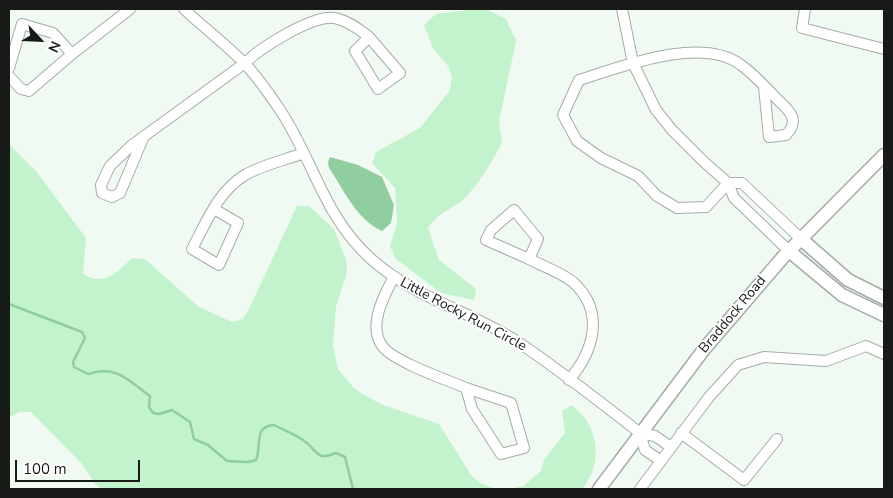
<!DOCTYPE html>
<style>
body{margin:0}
#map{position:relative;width:893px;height:498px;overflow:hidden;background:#f1f9f3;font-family:"Nunito Sans",sans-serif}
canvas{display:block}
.frame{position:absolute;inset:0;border:10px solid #171a17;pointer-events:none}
.north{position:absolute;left:15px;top:15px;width:50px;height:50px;-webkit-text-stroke:4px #fff;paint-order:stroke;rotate:115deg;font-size:14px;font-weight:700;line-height:20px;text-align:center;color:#171a17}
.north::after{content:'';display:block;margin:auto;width:18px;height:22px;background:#171a17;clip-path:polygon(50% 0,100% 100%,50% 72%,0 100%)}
.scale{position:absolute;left:15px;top:460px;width:125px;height:22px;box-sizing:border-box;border:2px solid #171a17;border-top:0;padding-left:6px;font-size:15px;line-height:18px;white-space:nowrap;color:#171a17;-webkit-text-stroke:4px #fff;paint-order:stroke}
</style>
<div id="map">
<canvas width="893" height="498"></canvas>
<div class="frame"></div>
<div class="north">N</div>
<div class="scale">100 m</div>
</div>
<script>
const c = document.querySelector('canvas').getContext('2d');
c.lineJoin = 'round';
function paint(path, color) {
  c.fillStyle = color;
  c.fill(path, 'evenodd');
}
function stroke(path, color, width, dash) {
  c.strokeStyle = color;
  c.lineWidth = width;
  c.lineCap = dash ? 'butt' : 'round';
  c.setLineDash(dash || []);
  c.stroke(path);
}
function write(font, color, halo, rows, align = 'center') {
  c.font = font + ' "Nunito Sans",sans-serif';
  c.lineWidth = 4;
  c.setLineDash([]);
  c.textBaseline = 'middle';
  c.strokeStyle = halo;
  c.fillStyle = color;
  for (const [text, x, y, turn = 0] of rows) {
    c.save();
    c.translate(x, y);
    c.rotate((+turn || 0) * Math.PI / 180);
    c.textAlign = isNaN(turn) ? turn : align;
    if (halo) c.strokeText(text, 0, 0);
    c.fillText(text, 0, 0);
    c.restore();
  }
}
paint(new Path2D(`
 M476 9H486L506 19 516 41 499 121 502 143C491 163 480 183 464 199 452 210 437 213 428 228L439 260 476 289 474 300 441 293 395 258 390 246 397 224 395 188 372 163 376 152 420 128 450 90 452 77 448 66 433 48 424 25 436 14Z
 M9 144 36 171 86 238 83 274C105 287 116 272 133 258L145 259 199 307 232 322 243 319 249 309 297 206H309L334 229 346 260 347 272 336 307 333 345 338 369 353 387 362 394 383 405 439 424 471 475 480 483 496 489H102L95 484 82 464 31 412H19L9 418Z
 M572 405C577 411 585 416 588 423 600 444 598 471 582 489H510L523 486 541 471 544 460 565 433 562 411Z`), '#c2f3cd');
paint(new Path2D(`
 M330 157 358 165 382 177 394 205 391 223 382 231C357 220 344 190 329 168L328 162Z`), '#90cd9f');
stroke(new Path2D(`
 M9 304 82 332 85 338 73 362 74 367 88 374C116 365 128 380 150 396L149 407 153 413 159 414 172 410 190 422 194 439 208 445 227 461 248 462 256 460C262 446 253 426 274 425 284 430 294 434 303 440 317 449 315 462 336 453L345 457 353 489`), '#90cd9f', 2.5);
const minor = new Path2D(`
 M184 9C204 28 227 45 246 65 259 79 270 95 280 110 314 161 323 215 370 258 414 298 470 311 518 342 560 370 600 402 640 433L655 436 671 447
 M622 9 633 63 656 110 672 130 703 161 728 183 734 198 789 251
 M805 9 802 28 884 49
 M369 37 400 73 378 89 355 51Z
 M9 68 22 24 53 33 72 54
 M9 76 21 89 29 91 72 54 130 9
 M144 136 120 193 112 197 102 193 101 185 110 166 132 145 245 63C260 48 312 15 334 18 347 20 359 29 369 37
 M728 183 706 207 677 208 657 196 638 176 601 158 577 141 563 115 579 80C621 67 701 35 741 65 755 75 767 89 780 102 792 113 799 121 786 135L769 137 764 87
 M728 183H742L800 238
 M214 209 238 223 219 265 192 249C206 223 218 191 245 175 262 165 285 160 304 153
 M514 210 538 239 529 259 486 240 491 230Z
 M529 259C542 266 563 273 574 283 605 312 594 351 569 380
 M394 277C384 295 367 327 383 347 395 362 447 380 466 388
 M466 388 511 403 524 448 501 454 472 409Z
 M640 433 645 450 661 461
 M681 433 744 480 777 439
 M640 489 709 397 738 365 764 357 826 361 866 346 884 354`);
const tertiary = new Path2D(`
 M800 238 848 280 884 298
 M789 251 842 295 884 315
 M599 489 705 348 784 256 884 155`);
stroke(minor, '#a5aca6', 12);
stroke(tertiary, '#a5aca6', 15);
stroke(minor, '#fff', 10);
stroke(tertiary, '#fff', 12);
write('14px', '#171a17', '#fff', [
 ["Little Rocky Run Circle",463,315,28],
 ["Braddock Road",733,315,-50]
]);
</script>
